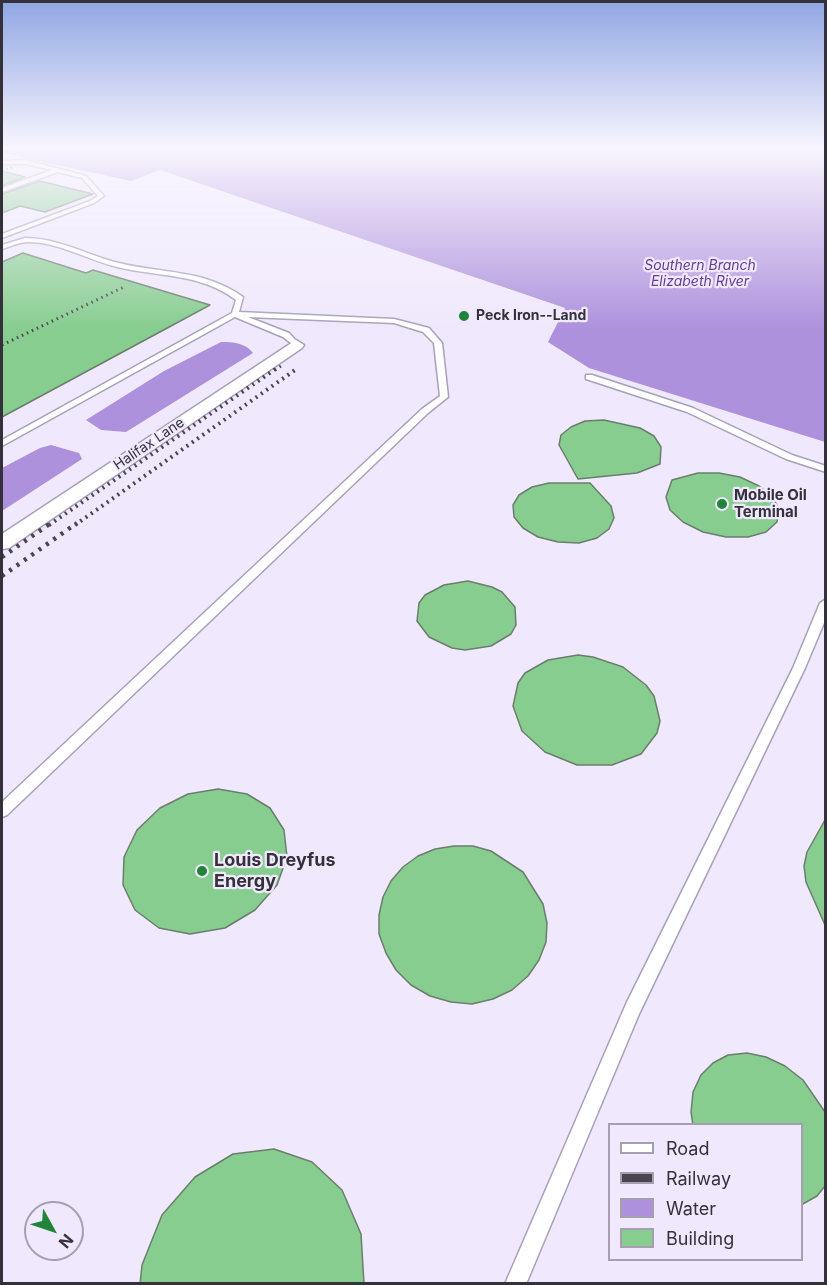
<!DOCTYPE html>
<style>
body{margin:0}
#map{position:relative;width:827px;height:1285px;overflow:hidden;background:#f0e9fd;font-family:Inter,sans-serif}
canvas{display:block}
.frame{position:absolute;inset:0;border:3px solid #34313a;pointer-events:none}
.legend{position:absolute;left:608px;top:1123px;width:195px;height:138px;box-sizing:border-box;background:#f0e9fd;border:2px solid #a59faf;margin:0;padding:8px 10px;list-style:none;font-size:18px;color:#34313a}
.legend li{display:flex;align-items:center;gap:12px;height:30px}
.legend b{width:30px;border:2px solid #a59faf}
.north{position:absolute;left:24px;top:1201px;width:60px;height:60px;box-sizing:border-box;background:#f0e9fd;border:2px solid #a59faf;border-radius:50%;rotate:130deg;font-size:16px;font-weight:700;line-height:24px;text-align:center;color:#34313a}
.north::after{content:'';display:block;margin:auto;width:21px;height:27px;background:#20853a;clip-path:polygon(50% 0,100% 100%,50% 72%,0 100%)}
</style>
<div id="map">
<canvas width="827" height="1285"></canvas>
<div class="frame"></div>
<ul class="legend">
<li><b style="height:8px;background:#fff"></b>Road</li>
<li><b style="height:8px;background:#48454f"></b>Railway</li>
<li><b style="height:16px;background:#ad91dc"></b>Water</li>
<li><b style="height:16px;background:#87cd90"></b>Building</li>
</ul>
<div class="north">N</div>
</div>
<script>
const c = document.querySelector('canvas').getContext('2d');
c.lineJoin = 'round';
function paint(path, color) {
  c.fillStyle = color;
  c.fill(path, 'evenodd');
}
function stroke(path, color, width, dash) {
  c.strokeStyle = color;
  c.lineWidth = width;
  c.lineCap = dash ? 'butt' : 'round';
  c.setLineDash(dash || []);
  c.stroke(path);
}
function write(font, color, halo, rows, align = 'center') {
  c.font = font + ' Inter,sans-serif';
  c.lineWidth = 4.5;
  c.setLineDash([]);
  c.textBaseline = 'middle';
  c.strokeStyle = halo;
  c.fillStyle = color;
  for (const [text, x, y, turn = 0] of rows) {
    c.save();
    c.translate(x, y);
    c.rotate((+turn || 0) * Math.PI / 180);
    c.textAlign = isNaN(turn) ? turn : align;
    if (halo) c.strokeText(text, 0, 0);
    c.fillText(text, 0, 0);
    c.restore();
  }
}
paint(new Path2D(`
 M2 150H825V442L589 368 548 342 565 308 160 170 131 181 2 153Z
 M221 342C233 342 246 343 253 353L126 432 101 430 86 420 164 371Z
 M51 445 79 453 82 459 2 511V468L40 448Z`), '#ad91dc');
const building = new Path2D(`
 M2 171 25 177 2 186Z
 M40 181 93 194 45 212 20 206 2 213V194Z
 M23 253 86 273 93 270 210 305 2 417V262Z
 M604 420 640 428 654 436 661 447 660 464 637 473 578 479 559 445 561 435 571 427 585 421Z
 M698 473H719L740 477 759 486 773 497 779 510 777 522 766 532 748 537H726L703 532 683 522 670 510 666 497 672 480Z
 M549 483H590L611 506 614 518 609 529 597 538 579 543 558 542 538 537 523 528 514 517 513 505 519 495 532 487Z
 M468 581 492 587 502 592 515 607 516 625 511 634 491 646 465 650 452 648 429 637 417 621 419 603 425 595 444 585Z
 M578 655 593 657 623 667 646 685 654 696 660 721 657 733 641 754 612 765H577L545 752 522 731 513 706 518 683 525 673 548 660Z
 M218 789 247 794 270 808 284 830 287 857 277 885 255 910 225 928 190 934 159 928 135 910 123 885 124 857 137 830 160 808 188 794Z
 M825 820V925L806 882 804 866 807 852Z
 M454 846H473L491 851 523 872 543 904 547 923 546 942 539 960 528 976 512 990 493 999 472 1004 451 1002 430 996 411 985 396 970 386 953 379 934V915L383 897 391 881 403 867 418 856 435 849Z
 M747 1053 766 1057 785 1066 803 1080 825 1112V1186L817 1196 801 1205V1125H693L691 1112 693 1092 701 1075 713 1063 728 1055Z
 M274 1149 312 1162 342 1190 361 1234 364 1284H140L142 1265 162 1215 195 1177 233 1154Z`);
paint(building, '#87cd90');
stroke(building, '#6b7e6c', 1.5);
const service = new Path2D(`
 M26 160 86 176 104 196 94 203 2 238V234L90 201 98 196 82 178 58 172 2 192V188L52 170 26 164H2V161Z
 M25 238C58 238 87 255 119 263 163 274 204 269 243 297L239 312 394 319 429 328 442 343 448 397 428 413 7 815 2 817V802L422 409 440 396 434 343 423 332 394 323 248 317 289 333 300 345 296 347 283 337 235 317 2 446V440L232 313 236 300C201 273 158 277 117 267 88 260 59 242 28 242 19 242 10 247 2 249V245Z
 M586 375H592L693 408 792 455 826 466V472L786 459 687 412 586 379Z
 M826 599V618L805 668 639 1014 526 1284H505L627 1002 793 668 820 603Z`);
const minor = new Path2D(`
 M296 340 304 345 302 348 9 548 2 549V534Z`);
stroke(service, '#a8a0b8', 3);
stroke(minor, '#a8a0b8', 3);
paint(service, '#fff');
paint(minor, '#fff');
stroke(new Path2D(`
 M2 171 15 166`), '#48454f', 2, [1.5, 3]);
stroke(new Path2D(`
 M2 345 126 286
 M275 370 281 366`), '#48454f', 3, [1.5, 4]);
stroke(new Path2D(`
 M49 525 277 368
 M75 525 295 370`), '#48454f', 4, [2, 4.5]);
stroke(new Path2D(`
 M2 557 51 523
 M2 576 77 523`), '#48454f', 4.5, [3, 6]);
const sky = c.createLinearGradient(0, 0, 0, 330);
sky.addColorStop(0, '#90a6e3');
sky.addColorStop(0.45, '#f8f5fe');
sky.addColorStop(1, '#f8f5fe00');
c.fillStyle = sky;
c.fillRect(0, 0, 827, 330);
for (const [x, y, r, color] of [
 [464,316,6,"#20853a"],
 [722,504,6,"#20853a"],
 [202,871,6,"#20853a"]
]) {
  const dot = new Path2D();
  dot.arc(x, y, r, 0, 2 * Math.PI);
  c.fillStyle = color;
  c.fill(dot);
  stroke(dot, '#f0e9fd', 2);
}
write('italic 14px', '#633d96', '#f0e9fd', [
 ["Southern Branch",700,266],
 ["Elizabeth River",700,282]
]);
write('bold 14px', '#34313a', '#f0e9fd', [
 ["Peck Iron--Land",476,316]
], 'left');
write('14px', '#34313a', '#f0e9fd', [
 ["Halifax Lane",149,444,-34]
]);
write('bold 15px', '#34313a', '#f0e9fd', [
 ["Mobile Oil",734,495],
 ["Terminal",734,512]
], 'left');
write('bold 18px', '#34313a', '#f0e9fd', [
 ["Louis Dreyfus",214,861],
 ["Energy",214,882]
], 'left');
</script>
